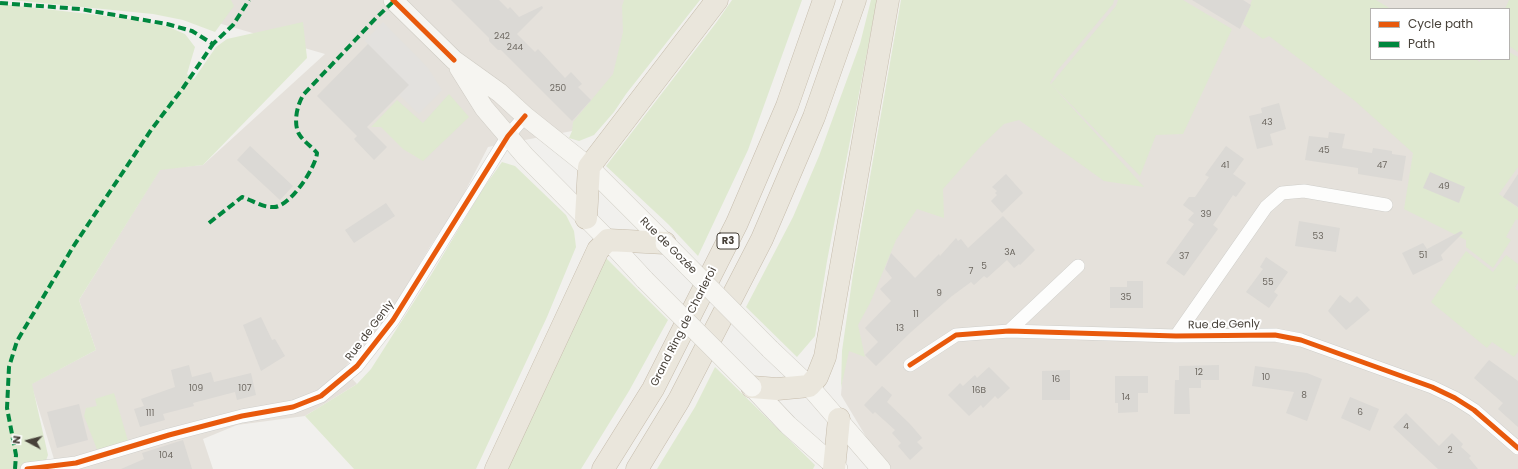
<!DOCTYPE html>
<meta charset="utf-8">
<style>
body{margin:0}
#map{position:relative;width:1518px;height:469px;overflow:hidden;background:#f1f0ed;font-family:Poppins,sans-serif}
canvas{display:block}
.legend{position:absolute;left:1370px;top:8px;width:140px;height:52px;box-sizing:border-box;background:#fff;border:1px solid #b5b3b0;margin:0;padding:5px 7px;list-style:none;font-size:12px;color:#474139}
.legend li{display:flex;align-items:center;gap:8px;height:20px}
.legend b{width:20px;border:1px solid #b5b3b0}
.north{position:absolute;left:8px;top:421px;width:40px;height:40px;-webkit-text-stroke:3px #fff;paint-order:stroke;rotate:277deg;font-size:11px;font-weight:700;line-height:16px;text-align:center;color:#474139}
.north::after{content:'';display:block;margin:auto;width:14px;height:18px;background:#474139;clip-path:polygon(50% 0,100% 100%,50% 72%,0 100%)}
</style>
<div id="map">
<canvas width="1518" height="469"></canvas>
<ul class="legend">
<li><b style="height:5px;background:#e8590c"></b>Cycle path</li>
<li><b style="height:5px;background:#00873e"></b>Path</li>
</ul>
<div class="north">N</div>
</div>
<script>
const c = document.querySelector('canvas').getContext('2d');
c.lineJoin = 'round';
function paint(path, color) {
  c.fillStyle = color;
  c.fill(path, 'evenodd');
}
function stroke(path, color, width, dash) {
  c.strokeStyle = color;
  c.lineWidth = width;
  c.lineCap = dash ? 'butt' : 'round';
  c.setLineDash(dash || []);
  c.stroke(path);
}
function write(font, color, halo, rows, align = 'center') {
  c.font = font + ' Poppins,sans-serif';
  c.lineWidth = 4;
  c.setLineDash([]);
  c.textBaseline = 'middle';
  c.strokeStyle = halo;
  c.fillStyle = color;
  for (const [text, x, y, turn = 0] of rows) {
    c.save();
    c.translate(x, y);
    c.rotate((+turn || 0) * Math.PI / 180);
    c.textAlign = isNaN(turn) ? turn : align;
    if (halo) c.strokeText(text, 0, 0);
    c.fillText(text, 0, 0);
    c.restore();
  }
}
paint(new Path2D(`
 M145 0H655L625 74 572 131 488 147 456 209 431 245 387 319 343 369 357 384 305 416 237 425 203 439 213 469H57L31 384 96 350 79 300 160 169 203 165 325 54 163 7Z
 M931 0H1518V469H888L880 460 841 395 843 370ZM1371 9H1509V59H1371Z`), '#e5e1db');
paint(new Path2D(`
 M11 0H231L234 6 215 32 183 20 153 14Z
 M624 0H700L626 94 614 112 594 135 579 141 569 138 572 131 573 122 613 74 623 32 622 6Z
 M732 0H802L748 150 698 256 668 224 606 166 716 23Z
 M871 0H877L827 261 815 336 797 357 746 307 793 217 819 156 860 44Z
 M901 0H1114L1113 4 1057 71 1050 83 1144 187 1104 181 1019 120 1004 124 980 147 943 189 944 218 917 209 896 240 870 303 858 325 865 357 849 351 841 388 842 351 853 274Z
 M1118 0H1183L1232 29 1183 134 1156 135 1140 176 1051 84 1116 6Z
 M1252 0H1376L1391 9H1371V59H1476L1480 62 1481 59H1509V52L1518 57V167L1499 194 1518 208V220L1516 219 1506 237 1511 240 1493 268 1466 247V240L1404 209 1413 153 1355 101 1269 36 1263 39 1243 24Z
 M1509 0H1518V52L1509 46V9H1505Z
 M0 4 116 17 166 26 185 34 195 47 187 74 194 79 216 47 227 39 303 22 307 58 203 165 160 170 79 300 96 350 32 384 48 455 43 469H0Z
 M449 94 469 117 423 161 403 149 381 127H371L397 100 423 123Z
 M502 162 515 166 566 215 574 231 576 247 547 317 476 469H354L305 416 357 384 371 369 431 275 482 190Z
 M1466 251 1493 272 1506 255 1518 264V283L1515 288 1518 291V352L1514 357 1492 342 1487 348 1431 302Z
 M605 257 668 320 629 391 581 469H505Z
 M715 367 815 465 813 469H657L695 407Z
 M114 393 128 441 98 452 84 416 86 408 97 406 95 399Z`), '#dfe9d0');
paint(new Path2D(`
 M383 22 428 68 442 90 419 114 399 95 408 86 365 41Z`), '#e3e1de');
paint(new Path2D(`
 M451 0H499L508 9 510 7 519 17 542 6 543 8 517 34 535 52 538 49 565 78 571 72 582 84 578 87 591 100 572 121 501 50H498L489 41V38Z
 M1192 0H1243L1251 5 1240 29Z
 M368 44 409 85 367 127 387 147 374 160 354 139 357 136 317 96Z
 M1279 103 1286 129 1270 134 1273 145 1257 149 1249 116 1262 113 1261 108Z
 M1329 132 1345 134 1342 148 1372 153 1373 148 1392 151V154L1406 156 1402 181 1358 174V168L1305 160 1309 136 1328 138Z
 M250 146 293 186 280 200 237 160Z
 M1226 146 1244 159 1233 174 1246 183 1236 197 1233 195 1213 225 1218 229 1184 276 1166 263 1194 224 1188 220 1194 213 1183 205 1189 197H1195L1209 177 1205 175Z
 M1430 172 1465 187 1459 203 1423 188Z
 M1006 174 1023 193 1002 213 991 201 997 195 995 193 997 191 992 187Z
 M1518 174V207L1503 197Z
 M386 203 395 216 354 243 345 230Z
 M1003 216 1035 250 1020 265 1019 264 1014 268 1007 260 987 278 984 276 974 285 971 282 952 296 911 332 876 366 865 355 878 342 865 328 891 301 880 289 892 278 885 269 891 253 915 278 939 254 940 256 956 238 958 241 961 239 968 248Z
 M1299 221 1340 228 1336 252 1295 246Z
 M1461 231 1463 233 1441 255 1443 260 1413 275 1402 253 1423 243 1427 249Z
 M1266 257 1288 272 1274 292 1278 295 1269 308 1246 292 1263 269 1260 267Z
 M1127 281H1143V308H1110V287H1127Z
 M1340 295 1350 303 1357 296 1370 310 1346 330 1328 311Z
 M261 317 272 340 275 339 285 356 261 371 243 325Z
 M1489 360 1518 381V427L1498 409 1503 403 1474 378Z
 M189 365 192 377 211 372 214 382 251 373 256 395 237 400 235 392 193 403 194 406 163 414 165 420 140 427 134 409 144 406 141 399 175 387 171 370Z
 M1219 365V380H1201V388H1189L1190 414H1174L1175 380H1179V366Z
 M1255 366 1307 373 1322 379 1307 421 1286 413 1294 392 1252 386Z
 M989 367 1010 388 998 399 995 396 983 408 981 405 969 416 948 395 960 383 963 386 975 375 977 378Z
 M1070 370V400H1042V371Z
 M1115 376H1148V393H1138V412L1118 413V403H1115Z
 M882 386 892 395 887 402 910 424 922 438 917 442 923 448 910 460 898 446 901 443 892 433 895 430 875 412 873 414 864 405Z
 M1350 397 1379 409 1370 431 1341 418Z
 M79 404 88 440 57 448 47 412Z
 M1406 413 1439 446 1452 433 1463 444 1461 447 1471 456 1469 458 1478 469H1438L1393 427Z
 M183 440 192 469H121L144 459 142 453Z`), '#dbd9d5');
const minor = new Path2D(`
 M1009 331 1078 266
 M1176 336 1266 207 1282 193 1304 191 1386 205
 M910 365 956 335 1009 331 1176 336 1275 335 1301 340 1432 387 1455 398 1474 410 1518 448
 M27 469 76 463 169 435 242 416 293 407 321 396 357 366 393 320 508 136 525 116`);
const secondary = new Path2D(`
 M393 0 454 60 500 93 525 116 589 167 665 243
 M459 68 484 108 525 156 608 240 645 280
 M770 349 809 386 881 469
 M752 387 788 425 838 469`);
const motorway = new Path2D(`
 M586 218 589 167 717 0
 M752 387 777 389 809 386 817 377 825 357 888 0
 M496 469 598 250 608 240 665 243
 M603 469 653 389 737 223 787 106 824 0
 M637 469 679 400 762 239 814 117 855 0
 M834 469 839 419`);
stroke(minor, '#cfceca', 14);
stroke(secondary, '#cfccc4', 20);
stroke(motorway, '#c6bcac', 23);
stroke(minor, '#fdfdfc', 13);
stroke(secondary, '#f6f5f1', 19);
stroke(motorway, '#eae6dc', 22);
const secondaryBridge = new Path2D(`
 M665 243 770 349
 M645 280 752 387`);
stroke(secondaryBridge, '#cfccc4', 20, []);
stroke(secondaryBridge, '#f6f5f1', 19);
stroke(new Path2D(`
 M0 3 80 9 167 24 192 31 213 44 233 25 249 0
 M209 223 242 197C252 200 263 208 274 207 290 207 316 167 317 153 312 147 303 141 299 134 293 123 297 104 304 94L377 17 394 1
 M15 469 16 455 7 408 9 367 17 341 73 247 151 130 183 88 213 44`), '#00873e', 4, [8, 4]);
stroke(new Path2D(`
 M393 0 454 60
 M910 365 956 335 1009 331 1176 336 1275 335 1301 340 1432 387 1455 398 1474 410 1518 448
 M27 469 76 463 169 435 242 416 293 407 321 396 357 366 393 320 508 136 525 116`), '#e8590c', 5);
write('9px', '#6d6861', null, [
 ["242",502,37],
 ["244",515,48],
 ["250",558,89],
 ["43",1267,123],
 ["45",1324,151],
 ["41",1225,166],
 ["47",1382,166],
 ["49",1444,187],
 ["39",1206,215],
 ["53",1318,237],
 ["3A",1010,253],
 ["51",1423,256],
 ["37",1184,257],
 ["5",984,267],
 ["7",971,272],
 ["55",1268,283],
 ["9",939,294],
 ["35",1126,298],
 ["11",916,315],
 ["13",900,329],
 ["12",1199,373],
 ["10",1266,378],
 ["16",1056,380],
 ["109",196,389],
 ["107",245,389],
 ["16B",979,391],
 ["8",1304,396],
 ["14",1126,398],
 ["6",1360,413],
 ["111",150,414],
 ["4",1406,427],
 ["2",1450,451],
 ["104",166,456]
]);
for (const [x, y, w] of [
 [728,241,22]
]) {
  const box = new Path2D();
  box.roundRect(x - w / 2, y - 8, w, 16, 3);
  c.fillStyle = '#fff';
  c.fill(box);
  stroke(box, '#474139', 1);
}
write('bold 10px', '#474139', null, [
 ["R3",728,241]
]);
write('11px', '#474139', '#fff', [
 ["Rue de Gozée",668,246,45],
 ["Rue de Genly",1224,325,-1],
 ["Grand Ring de Charleroi",684,327,-63],
 ["Rue de Genly",370,331,-53]
]);
</script>
